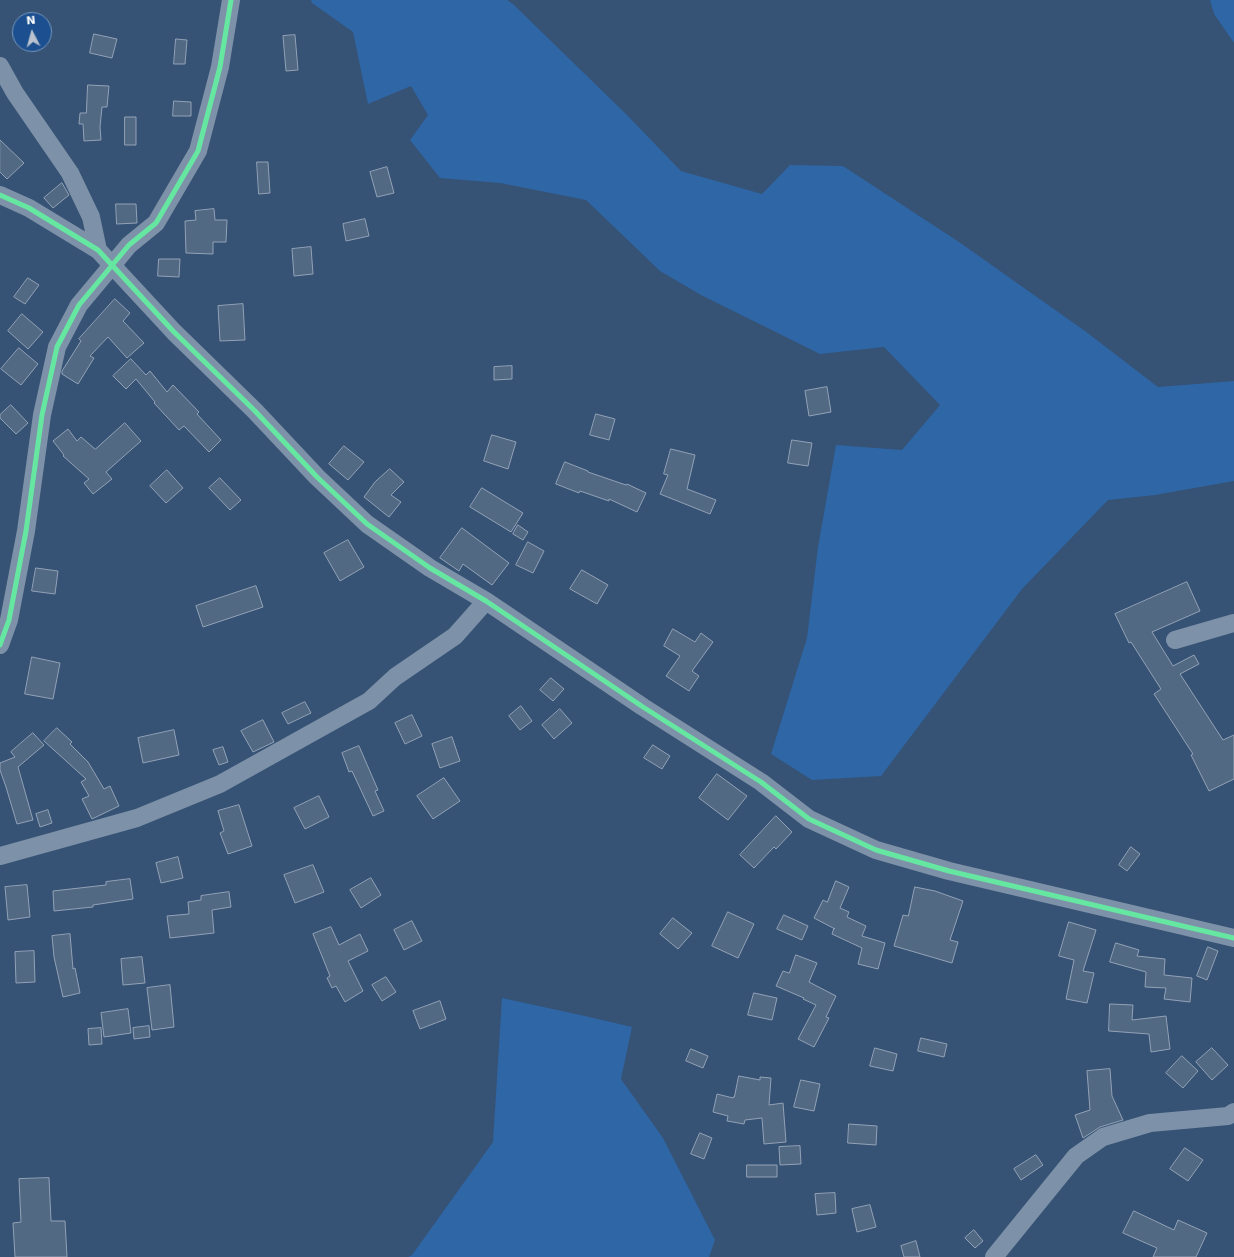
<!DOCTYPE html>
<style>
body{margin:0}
#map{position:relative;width:1234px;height:1257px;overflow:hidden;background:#365274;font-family:"DejaVu Sans",sans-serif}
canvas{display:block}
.north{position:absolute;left:12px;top:12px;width:40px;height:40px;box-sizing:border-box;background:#1b4f8f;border:1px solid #7695bc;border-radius:50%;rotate:354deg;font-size:11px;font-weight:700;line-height:16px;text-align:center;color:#fff}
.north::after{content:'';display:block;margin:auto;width:14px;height:18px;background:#b9c2ce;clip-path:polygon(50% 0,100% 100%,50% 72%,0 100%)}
</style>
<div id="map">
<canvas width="1234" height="1257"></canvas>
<div class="north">N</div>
</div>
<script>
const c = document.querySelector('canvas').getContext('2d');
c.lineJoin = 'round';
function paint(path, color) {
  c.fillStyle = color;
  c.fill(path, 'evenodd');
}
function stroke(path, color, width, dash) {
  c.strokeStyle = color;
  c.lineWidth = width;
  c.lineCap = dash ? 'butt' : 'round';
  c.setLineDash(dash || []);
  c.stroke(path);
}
paint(new Path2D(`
 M311 0H507L513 4 627 115 681 171 762 194 790 165 843 166 959 242 1085 331 1158 387 1234 381V481L1155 495 1108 500 1022 589 881 776 812 780 771 754 807 638 818 547 836 445 902 450 940 405 884 347 820 354 701 295 660 271 586 200 500 183 440 178 410 140 428 115 411 86 368 104 353 32 312 3Z
 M1210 0H1234V43L1214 14Z
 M502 998 585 1016 632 1027 621 1079 663 1138 715 1240 709 1257H408L412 1255 493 1142Z`), '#2f66a5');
const building = new Path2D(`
 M94 34 117 39 112 58 90 53Z
 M295 35 298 70 286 71 283 36Z
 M176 39 187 40 185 64H174Z
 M88 85 109 86 107 107H102L100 127 101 140 84 141 83 124H79L80 113H86Z
 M174 101 191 102V116H173Z
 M125 117H136V145H125Z
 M0 140 24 163 7 179 0 172Z
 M257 162H268L270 193 259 194Z
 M387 167 394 193 377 197 370 172Z
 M62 183 69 195 53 208 44 198Z
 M116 204H136L137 223 117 224Z
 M214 209 215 220H227L226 242H213V254L186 253 185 221 196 220 195 211Z
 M365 219 369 236 346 241 343 224Z
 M311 247 313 274 294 276 292 249Z
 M159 259H180L179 277 158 276Z
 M28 278 39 285 25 304 14 297Z
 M115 299 130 313 123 321 144 343 127 358 108 337 90 356 94 358 78 384 62 374V371L81 341 79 339Z
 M243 304 245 340 220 341 218 306Z
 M22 314 43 332 28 349 8 331Z
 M19 348 38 364 21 385 1 369Z
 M131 359 146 375 150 371 167 392 173 385 199 412 197 414 221 440 209 452 184 426 179 430 154 403 155 402 136 379 126 389 113 376Z
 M512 366V379L494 380V367Z
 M827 387 831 412 809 416 805 391Z
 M11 405 28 423 16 434 0 418V415Z
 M596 414 615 419 609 440 590 435Z
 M125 423 141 441 106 472 112 479 93 494 84 483 89 479 63 456 64 455 53 441 68 429 77 441 81 437 95 449Z
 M492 435 516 442 508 469 484 461Z
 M792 440 812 443 808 466 788 463Z
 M344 446 364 462 348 480 329 464Z
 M671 449 695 455 687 489 716 500 710 514 660 494 668 475 664 474Z
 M565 462 588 471V472L626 485 627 484 646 493 637 512 609 499V501L580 491 579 493 556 484Z
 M390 469 404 482 391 495 401 502 389 517 364 497 375 482Z
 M167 470 183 488 166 503 150 486Z
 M220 478 241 500 230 510 209 488Z
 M482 488 523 513 511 532 470 507Z
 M518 525 528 532 523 540 513 534Z
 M462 528 509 563 492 585 463 564 459 571 440 558Z
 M348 540 364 567 340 581 324 553Z
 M528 542 544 551 533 573 516 565Z
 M36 568 58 571 55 594 32 591Z
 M582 570 608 585 597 604 570 589Z
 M1187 582 1200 611 1152 632 1173 666 1194 655 1199 664 1180 674 1223 740 1234 735V779L1209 791 1191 755 1193 754 1154 694 1161 689 1131 642 1129 643 1115 614Z
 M256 586 263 607 203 627 196 606Z
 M673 629 695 642 701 633 713 642 692 671 699 676 689 691 666 676 680 656 664 646Z
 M32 657 60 663 53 699 25 694Z
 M551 678 564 689 553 701 540 690Z
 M305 702 311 713 288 724 282 713Z
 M521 706 532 721 520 730 509 716Z
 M560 709 572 723 554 739 542 725Z
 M412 715 422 736 405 744 395 723Z
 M263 720 274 742 253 752 241 731Z
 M57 728 72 742 70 744 88 762 104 789 110 786 119 806 92 819 82 799 89 796 81 782 86 779 44 741Z
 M174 730 179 755 143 763 138 738Z
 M33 733 44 745 18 767 33 820 17 824 6 787 0 770V763L15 757 11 752Z
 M452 737 460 761 440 768 432 744Z
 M653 745 670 756 662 769 644 758Z
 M359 746 378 790 375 791 384 811 373 816 352 771 349 772 342 753Z
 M223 747 228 762 219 765 213 750Z
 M717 774 747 796 728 820 699 798Z
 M444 778 460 801 433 819 417 796Z
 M319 796 329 817 305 829 294 808Z
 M239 805 252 846 228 854 220 833 224 831 218 811Z
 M48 810 52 823 40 827 36 814Z
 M776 816 792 832 776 849 774 847 754 868 740 855Z
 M1131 847 1140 854 1127 871 1119 865Z
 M178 857 183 878 161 883 156 863Z
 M313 865 324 892 295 903 284 875Z
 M371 878 381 895 361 908 350 890Z
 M130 879 133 899 93 905V907L54 911 53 891 106 885V882Z
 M836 881 849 887 840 908 849 912 847 917 866 926 862 936 885 943 878 969 858 964 862 948 832 934 834 928 835 929 814 918 823 900 827 902Z
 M27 885 30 917 8 920 5 887Z
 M915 887 935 891 963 901 950 940 958 942 952 963 894 946 903 915 908 916Z
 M229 892 231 907 212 910 214 933 170 938 167 916 189 914 188 902 201 900V896Z
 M728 912 754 924 738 958 712 946Z
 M784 915 808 926 802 940 777 929Z
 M673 918 692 933 678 949 660 934Z
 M412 921 422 941 404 950 394 930Z
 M1069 922 1096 930 1083 971 1094 973 1087 1003 1066 999 1074 960 1059 956Z
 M331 927 339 945 360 934 368 951 348 961 363 991 345 1002 336 986 332 988 327 978 330 976 313 934Z
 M70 934 73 969 75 968 80 993 63 997 54 957 52 936Z
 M1116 943 1139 950 1137 956 1165 959 1164 975 1192 978 1190 1002 1164 999 1166 988 1145 987 1146 972 1110 962Z
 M1208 947 1218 951 1207 980 1197 976Z
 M34 951 35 982 16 983 15 952Z
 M796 955 817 963 809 982 836 996 826 1017 829 1018 814 1047 798 1039 816 1005 803 999 804 998 776 986 783 971 789 973Z
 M142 957 145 983 123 985 121 959Z
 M386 977 396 992 382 1001 372 985Z
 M170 985 174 1027 152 1030 147 988Z
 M754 993 777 998 772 1020 748 1015Z
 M440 1001 446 1019 420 1029 413 1011Z
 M1110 1004 1133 1005 1132 1020 1166 1016 1170 1049 1151 1052 1149 1034 1109 1031Z
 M128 1009 131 1033 104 1037 101 1013Z
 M149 1026 150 1037 134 1039 133 1028Z
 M101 1028 102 1044 89 1045 88 1029Z
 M921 1038 947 1044 944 1057 918 1051Z
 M875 1048 897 1054 893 1071 870 1066Z
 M1212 1048 1228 1065 1212 1080 1196 1062Z
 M691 1049 708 1056 703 1068 686 1061Z
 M1182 1056 1198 1071 1183 1088 1166 1073Z
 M1110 1069 1112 1096 1123 1120 1100 1127 1083 1138 1075 1115 1090 1110 1087 1071Z
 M739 1076 760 1080V1077L771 1078 769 1105 783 1103 786 1142 764 1144 762 1118 745 1120 744 1124 727 1121 728 1116 713 1112 717 1094 733 1098V1097H734Z
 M801 1080 820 1084 814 1111 794 1107Z
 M849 1124 877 1126 876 1145 848 1143Z
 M700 1133 712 1138 704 1159 691 1154Z
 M800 1146 801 1164 780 1165 779 1147Z
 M1185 1148 1203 1160 1188 1181 1170 1169Z
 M1036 1155 1043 1165 1021 1180 1014 1169Z
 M747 1165H777V1177H747Z
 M49 1178 51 1221H65L67 1257H15L13 1223 21 1222 19 1179Z
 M835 1193 836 1213 817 1215 815 1194Z
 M870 1205 876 1227 857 1232 852 1209Z
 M1134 1211 1174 1230 1178 1220 1207 1233 1196 1257H1153L1157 1248 1123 1233Z
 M974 1230 983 1241 975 1248 965 1238Z
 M916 1241 920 1257H904L901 1246Z`);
paint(building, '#526984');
stroke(building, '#92a2b6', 1);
stroke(new Path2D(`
 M0 66 15 93 70 173 91 217 98 250
 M0 195 29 208 98 250 174 332 255 411 317 477 367 524 430 568 486 601 643 707 761 782 809 819 876 850 949 871 1234 938
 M1175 640 1234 623
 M0 645 9 620 26 531 42 415 57 347 79 305 129 245 156 223 198 151 220 67 231 0
 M0 856 137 818 220 784 369 701 395 677 455 636 486 601
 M994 1257 1076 1156 1103 1137 1150 1123 1228 1116 1234 1112`), '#7d92a8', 18);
stroke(new Path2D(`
 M0 195 29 208 98 250 174 332 255 411 317 477 367 524 430 568 486 601 643 707 761 782 809 819 876 850 949 871 1234 938
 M0 645 9 620 26 531 42 415 57 347 79 305 129 245 156 223 198 151 220 67 231 0`), '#66e7a1', 5);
</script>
